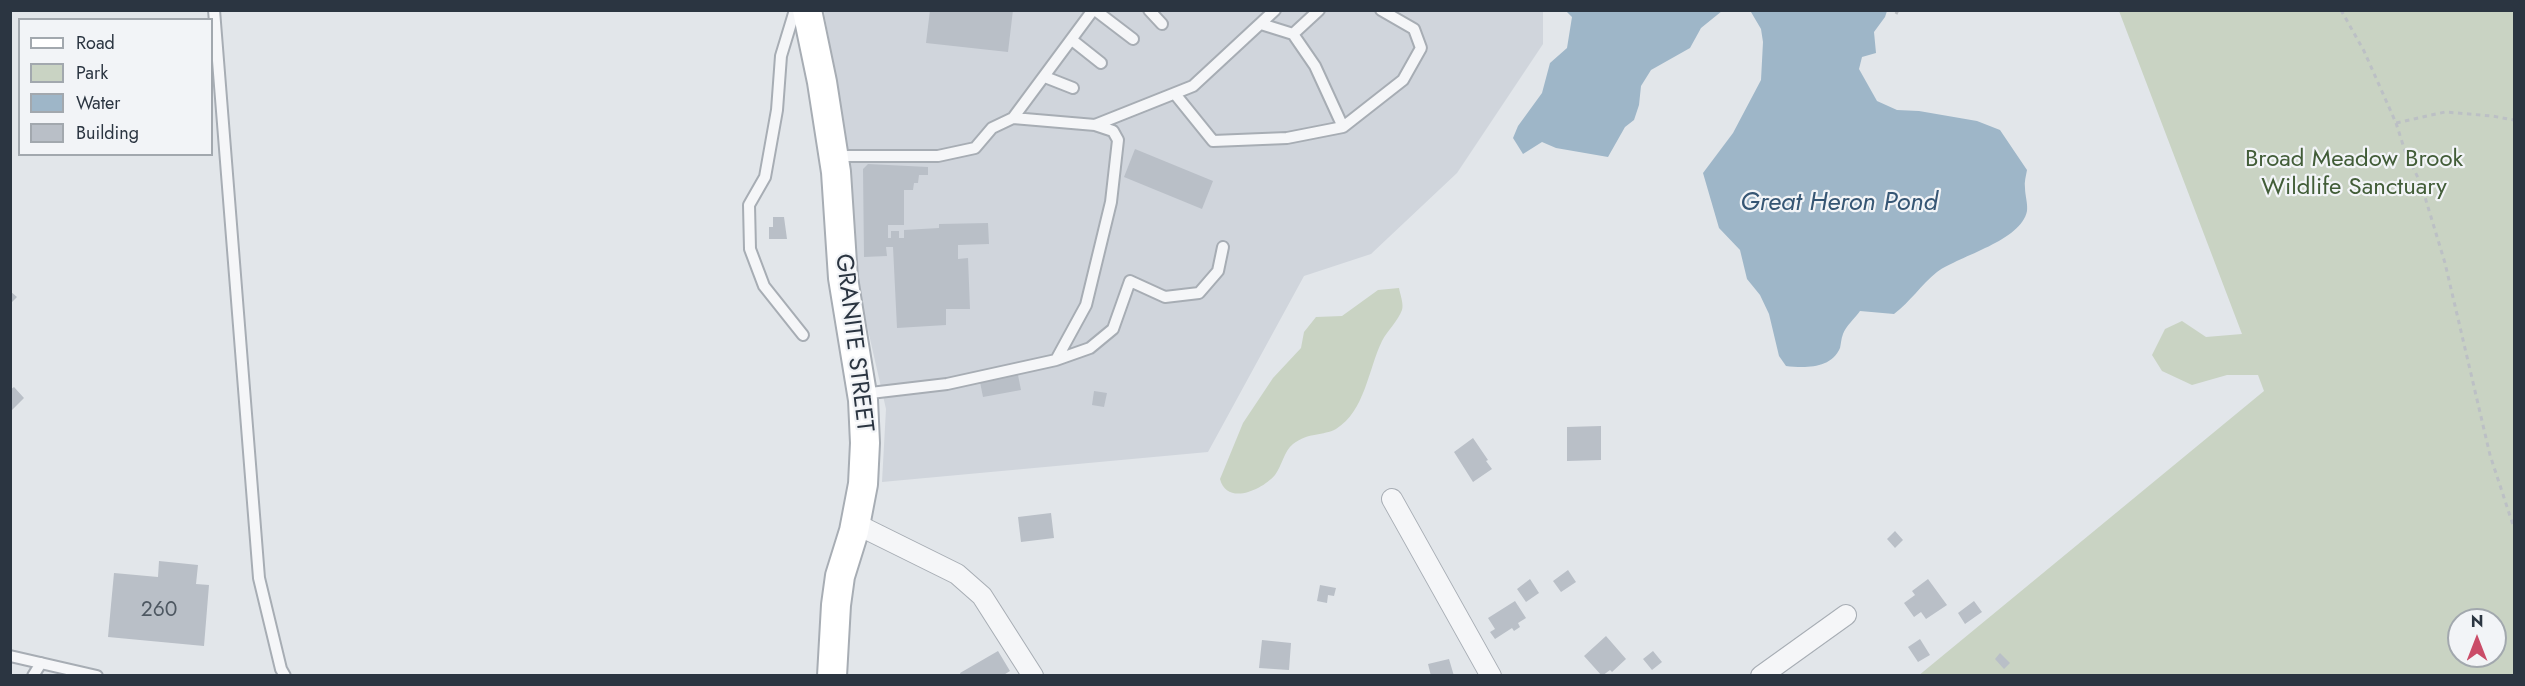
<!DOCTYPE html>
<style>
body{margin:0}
#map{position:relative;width:2525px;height:686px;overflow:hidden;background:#e2e6ea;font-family:Jost,sans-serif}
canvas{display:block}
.frame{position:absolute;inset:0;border:12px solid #2b3541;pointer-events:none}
.legend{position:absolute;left:18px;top:18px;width:195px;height:138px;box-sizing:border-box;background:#f2f4f7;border:2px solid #a2a8ae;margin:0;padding:8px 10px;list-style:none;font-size:18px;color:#2b3541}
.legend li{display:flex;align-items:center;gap:12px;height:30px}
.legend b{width:30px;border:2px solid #a2a8ae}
.north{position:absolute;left:2447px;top:608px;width:60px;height:60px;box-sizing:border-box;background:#f2f4f7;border:2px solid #a2a8ae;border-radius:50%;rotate:0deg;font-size:16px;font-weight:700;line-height:24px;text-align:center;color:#2b3541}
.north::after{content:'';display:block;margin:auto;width:21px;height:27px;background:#ca4c68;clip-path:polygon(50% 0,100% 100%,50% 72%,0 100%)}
</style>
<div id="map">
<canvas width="2525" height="686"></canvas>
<div class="frame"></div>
<ul class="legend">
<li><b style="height:8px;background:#fff"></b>Road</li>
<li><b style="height:16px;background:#c9d3c3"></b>Park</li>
<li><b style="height:16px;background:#9eb6c8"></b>Water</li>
<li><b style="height:16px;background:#b9bfc7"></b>Building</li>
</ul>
<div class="north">N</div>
</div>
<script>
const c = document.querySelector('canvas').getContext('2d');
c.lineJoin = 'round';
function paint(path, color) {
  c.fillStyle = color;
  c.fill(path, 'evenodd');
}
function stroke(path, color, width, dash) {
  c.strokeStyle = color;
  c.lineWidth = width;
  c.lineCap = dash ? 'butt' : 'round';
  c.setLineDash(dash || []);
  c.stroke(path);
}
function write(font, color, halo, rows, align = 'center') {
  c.font = font + ' Jost,sans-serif';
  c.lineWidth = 4.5;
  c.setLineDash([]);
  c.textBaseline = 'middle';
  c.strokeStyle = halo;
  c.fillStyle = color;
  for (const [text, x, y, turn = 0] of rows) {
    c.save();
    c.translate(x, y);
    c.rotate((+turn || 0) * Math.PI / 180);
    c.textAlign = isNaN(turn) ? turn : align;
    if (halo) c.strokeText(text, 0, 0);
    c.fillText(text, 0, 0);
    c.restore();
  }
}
paint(new Path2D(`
 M1543 10V44L1457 173 1371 254 1304 276 1208 452 882 482 886 409 858 286 845 131 824 11Z`), '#d0d5dc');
paint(new Path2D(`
 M2119 11H2514V675L1918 676 2264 391 2258 375H2227L2192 385 2162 371 2152 355 2165 329 2182 321 2206 337 2242 334ZM2459 620H2495V656H2459Z
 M1399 288C1400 294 1404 304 1402 310 1398 321 1387 331 1382 341 1368 370 1365 411 1336 429 1323 436 1309 432 1293 444 1284 451 1282 466 1275 475 1262 490 1227 506 1220 479L1243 423 1273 378 1301 348 1304 332 1316 317 1342 316 1378 290Z`), '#c9d3c3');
paint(new Path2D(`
 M1566 11H1722L1701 28 1690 48 1651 70 1641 86 1639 105 1634 120 1625 127 1608 157 1556 148 1542 142 1523 154 1513 138 1518 126 1542 93 1550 63 1567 48 1572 17Z
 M1743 11H1887L1885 17 1874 32 1876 53 1862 57 1859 69 1877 101 1897 110 1919 111 1977 121 2000 130 2027 170C2026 176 2024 182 2025 188 2025 195 2028 204 2027 211 2021 241 1961 255 1937 272 1921 285 1910 302 1894 314L1860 311C1855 318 1846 326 1843 334 1841 339 1841 344 1840 348 1831 369 1805 368 1786 366L1779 356 1769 314 1760 295 1747 279 1740 250 1719 228 1703 173 1733 133 1761 80 1763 42 1761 29 1751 12Z`), '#9eb6c8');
paint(new Path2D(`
 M930 10H1013L1008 52 926 43Z
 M1135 149 1213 181 1202 209 1124 177Z
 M868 164 928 167V175H919L918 183H914L913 190H904V225H888V238H891V231H899V238H904V230L939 228V224L988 223 989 244 958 245V259L968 258 970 309H946V325L897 328 893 247H886L887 256 864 257 863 169Z
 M773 217H784L787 239H769V227H773Z
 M10 291 17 297 10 304Z
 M1018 375 1021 390 983 397 980 382Z
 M14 387 24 398 12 410 10 390Z
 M1094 391 1107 393 1104 407 1092 405Z
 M1601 426V460L1567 461V427Z
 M1473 438 1488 460 1486 461 1492 469 1473 482 1454 452Z
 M1051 513 1054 538 1021 542 1018 517Z
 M1895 531 1903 540 1895 548 1887 539Z
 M159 561 198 565 196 584 209 585 204 646 108 637 114 573 158 577Z
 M1568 570 1576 582 1561 592 1553 581Z
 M1530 579 1539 593 1526 602 1517 589Z
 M1928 579 1947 605 1926 619 1921 612 1914 617 1904 603 1915 595 1912 591Z
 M1320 585 1336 588 1334 596 1328 595 1327 603 1317 601Z
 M1515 601 1526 618 1518 623 1520 627 1514 631 1512 628 1495 639 1490 632 1495 629 1488 618Z
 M1974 601 1982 612 1965 624 1958 613Z
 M1606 636 1626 659 1612 672 1610 670 1602 676 1584 656Z
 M1920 639 1930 655 1918 662 1908 647Z
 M1262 640 1291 643 1289 670 1259 668Z
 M998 651 1010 671 1002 676H961L960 673Z
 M1653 651 1662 662 1652 670 1643 659Z
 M2000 653 2010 663 2004 669 1995 659Z
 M1449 659 1454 676H1431L1428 664Z`), '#b9bfc7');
const lane = new Path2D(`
 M214 10 259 578 281 669 285 676
 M795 10 781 56 777 110 765 177 749 205 750 249 764 286 803 335
 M1095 10 1133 39
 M1149 10 1162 24
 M1261 24 1293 34 1319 10
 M1293 34 1315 66 1343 127
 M1072 40 1101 63
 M1045 77 1073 88
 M1175 94 1213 141 1287 138 1343 127 1403 80 1421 48 1414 29 1381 10
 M1013 118 1093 10
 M1095 125 1193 86 1275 10
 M836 156H938L975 148 992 128 1013 118 1095 125 1113 131 1118 140 1111 202 1086 305 1056 360 947 384 862 394
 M1056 360 1090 348 1113 329 1130 281 1165 297 1199 293 1218 271 1223 247
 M10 656 97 676
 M33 676 41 663`);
const street = new Path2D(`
 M1392 499 1491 676
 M856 524 957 574 982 596 1033 676
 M1761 676 1846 615`);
const secondary = new Path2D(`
 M807 10 822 82 836 172 843 278 863 400 865 443 863 484 854 531 840 576 836 605 832 676`);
stroke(lane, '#a7adb4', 14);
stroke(street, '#a7adb4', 22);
stroke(secondary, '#a7adb4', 32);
stroke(new Path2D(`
 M2341 10 2364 51 2396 123 2445 112 2492 116 2514 120
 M1896 14 1898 10
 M2396 123 2405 151 2421 184 2445 263 2490 455 2514 528`), '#bcc0c5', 3, [4.5, 4.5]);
stroke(lane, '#f5f6f8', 10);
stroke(street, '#f5f6f8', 20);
stroke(secondary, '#fff', 28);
write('21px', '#4e5862', null, [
 ["260",159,611]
]);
write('24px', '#425d38', '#f2f4f7', [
 ["Broad Meadow Brook",2354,160],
 ["Wildlife Sanctuary",2354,188]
]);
write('24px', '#2b3541', '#f2f4f7', [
 ["GRANITE STREET",853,343,83]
]);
write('italic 26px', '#365674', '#f2f4f7', [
 ["Great Heron Pond",1839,204]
]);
</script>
